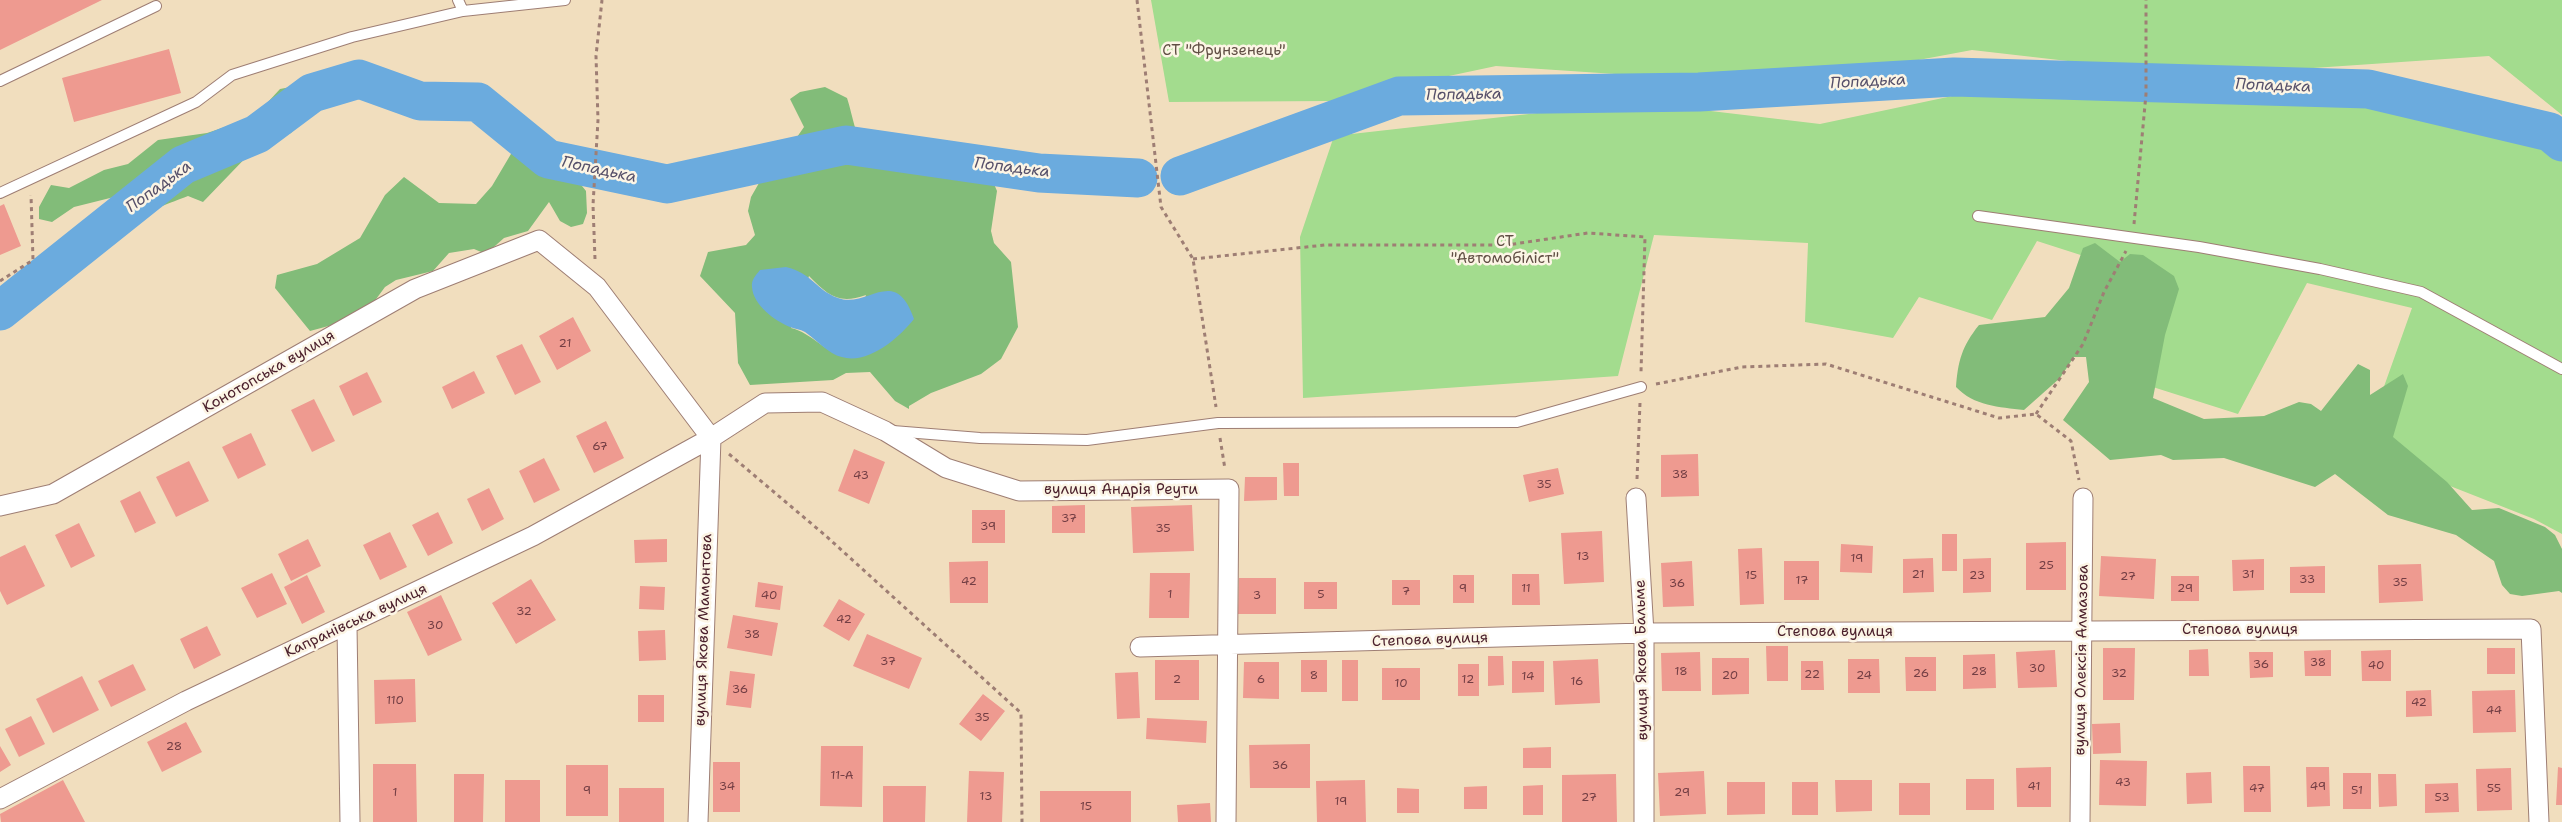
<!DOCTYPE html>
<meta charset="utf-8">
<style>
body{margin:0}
canvas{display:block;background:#f1debe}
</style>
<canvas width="2562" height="822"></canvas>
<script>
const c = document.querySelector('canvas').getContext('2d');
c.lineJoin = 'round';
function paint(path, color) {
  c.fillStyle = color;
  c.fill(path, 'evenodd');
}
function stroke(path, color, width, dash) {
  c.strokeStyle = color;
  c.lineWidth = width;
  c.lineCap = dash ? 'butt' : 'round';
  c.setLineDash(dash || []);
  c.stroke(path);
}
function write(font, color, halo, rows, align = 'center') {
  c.font = font + ' "Shantell Sans",sans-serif';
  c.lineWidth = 5;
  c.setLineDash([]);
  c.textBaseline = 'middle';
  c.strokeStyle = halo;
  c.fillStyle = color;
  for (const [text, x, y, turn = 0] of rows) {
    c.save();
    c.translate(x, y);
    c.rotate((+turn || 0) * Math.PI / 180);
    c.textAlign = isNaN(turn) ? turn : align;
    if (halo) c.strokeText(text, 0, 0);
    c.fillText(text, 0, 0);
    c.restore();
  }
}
paint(new Path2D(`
 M1151 0H2562V115L2489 56 2284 70 2181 74 1972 50 1822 78 1720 81 1496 66 1331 101 1169 102Z
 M2128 91 2368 103 2551 145 2562 156V534L2534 519 2361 451 2412 308 2307 283 2238 414 2096 369 2118 267 2037 241 1992 320 1919 297 1893 338 1805 322 1808 243 1654 235 1618 376 1303 398 1300 237 1334 136 1635 102 1820 124 1957 95Z`), '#a3dc8e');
paint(new Path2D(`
 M311 83 317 99 291 133 256 147 203 202 188 196C150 210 152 215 114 197L74 207 52 222 39 219V207L51 185 69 188 104 170 128 164 158 140 207 133 243 121 254 117 280 89Z
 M825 87 847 98C853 116 856 142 869 156 886 176 921 155 943 153 955 152 969 155 982 156L997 191 991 231 994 243 1011 262 1018 327 1001 359 981 374 931 393 909 406V409L895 401 870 372 846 373 833 380 750 385 738 363 735 313 700 276 708 252 746 245 755 235 748 211 751 197 763 176 781 160 804 127 790 99 800 92ZM809 276C828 295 838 305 866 295L846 357C824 352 812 333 791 328Z
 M524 132 555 152 586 191 587 213 583 224 571 227 560 221 549 202 528 231 504 238 486 254 474 249 449 253 433 271 396 280 385 287 368 310 347 321 310 331 275 288 277 275 317 264 360 238 385 195 404 177 439 203 476 204 492 186Z
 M2095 243 2120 262 2130 254 2143 255 2174 276 2179 289 2165 335 2153 398 2204 419 2264 416 2299 402 2311 404 2321 411 2358 364 2370 370V395L2403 374 2408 386 2393 437 2447 482 2472 510 2499 508 2545 527 2555 535 2562 549V593L2559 591 2522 596 2510 594 2502 585 2494 561 2456 535 2388 515 2335 474 2315 487 2224 458 2173 460 2161 455 2110 460 2063 420 2089 382 2086 357H2074L2060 378 2024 410C1999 407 1974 406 1956 387 1958 361 1962 346 1979 325L2045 317 2069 288 2083 248Z`), '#82bc79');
paint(new Path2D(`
 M786 267C812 273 816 290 838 298 868 309 895 264 914 319 897 340 862 371 832 353 822 347 814 338 805 332 800 329 795 329 790 327 775 321 753 305 752 287 751 280 756 275 760 270Z`), '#6babde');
stroke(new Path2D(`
 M1180 176 1399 96 1699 92 1954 77 2368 89 2550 132 2562 142
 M0 311 183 165 257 134 312 93 359 79 420 101 478 102 548 159 667 184 846 145 1039 173 1138 178`), '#6babde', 39);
paint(new Path2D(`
 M0 0H102L0 50Z
 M169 49 181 93 74 122 62 78Z
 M4 204 21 246 0 255V206Z
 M573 317 591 351 557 370 539 336Z
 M522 344 541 382 515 395 496 356Z
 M474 371 485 393 452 409 442 387Z
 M367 372 382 402 353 416 339 386Z
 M314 399 335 441 312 452 291 410Z
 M606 421 624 458 594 473 576 436Z
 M251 433 266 465 238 479 222 447Z
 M854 449 885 462 869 504 838 491Z
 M1698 454 1699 496 1661 497V455Z
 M544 458 560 490 534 503 519 471Z
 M189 461 209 501 176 517 156 477Z
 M1283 463H1299V496H1284Z
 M1558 468 1564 494 1529 502 1523 475Z
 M1245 477H1277V500L1244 501Z
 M489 488 504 519 482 531 467 499Z
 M140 491 156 523 135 533 120 501Z
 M1085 505V533H1052V506Z
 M1192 505 1194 551 1133 553 1131 507Z
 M972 510H1005V543H972Z
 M438 512 453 543 428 556 412 525Z
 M79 523 95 556 71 568 55 535Z
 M1602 531 1604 582 1564 584 1561 533Z
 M390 532 407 567 380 580 363 545Z
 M1942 534H1957V571H1942Z
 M308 539 321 566 291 581 278 554Z
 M667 539V562L635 563 634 540Z
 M2066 542V590H2026V543Z
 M1841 544 1873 546 1872 573 1840 572Z
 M25 545 45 586 7 605 0 591V557Z
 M1762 548 1764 604 1740 605 1738 549Z
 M2101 556 2156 559 2154 599 2099 596Z
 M1933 558 1934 592 1903 593V559Z
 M1991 558V592L1963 593V559Z
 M2264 559V590L2233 591 2232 560Z
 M988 561V603H950L949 562Z
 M1692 561 1694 606 1663 607 1661 563Z
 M1784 561H1819V600H1784Z
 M2421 564 2423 601 2379 603 2378 565Z
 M2325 566V593H2290V567Z
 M272 573 287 604 257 618 241 588Z
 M1150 573H1190L1189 618H1149Z
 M1512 574H1539L1540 605H1512Z
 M307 575 325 612 302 624 284 587Z
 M1453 575H1474V603H1453Z
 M2171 576H2199V601H2171Z
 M1239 578H1276V614H1238Z
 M531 579 556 620 516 644 492 603Z
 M1392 580H1420V605H1392Z
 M758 582 783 586 780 610 755 607Z
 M1304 582H1337V609H1304Z
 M640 586 665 587 664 610 639 609Z
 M441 595 462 640 428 656 407 612Z
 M839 599 865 614 849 641 823 626Z
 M733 615 778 623 772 656 727 648Z
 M207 626 221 655 194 669 180 639Z
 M665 630 666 660 639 661 638 631Z
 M867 634 922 658 909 689 853 666Z
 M1766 646H1788V681H1767Z
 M2103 648H2135L2134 700H2103Z
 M2487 648H2515V674H2487Z
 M2208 649 2209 676H2189V650Z
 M2055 650 2057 687 2018 688 2016 652Z
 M2331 650V676H2305L2304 651Z
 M2391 650V681H2362L2361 651Z
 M1700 652 1701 691H1662L1661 653Z
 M2249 652H2273V677L2250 678Z
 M1995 654 1996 688 1963 689V655Z
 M1488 656H1503L1504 685 1488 686Z
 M1905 657H1936V691H1906Z
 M1712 658H1749V694L1712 695Z
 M1598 659 1600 703 1555 705 1553 661Z
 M1848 659H1879L1880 693H1848Z
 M1155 660H1199V700H1155Z
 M1301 660H1327V692H1301Z
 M1342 660H1358V701H1342Z
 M1512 661H1544V692L1512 693Z
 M1801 661H1823L1824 690H1801Z
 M1244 662H1279V699L1243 698Z
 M133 664 146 690 111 707 98 681Z
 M1458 664H1479V696H1458Z
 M1382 668H1420V700H1382Z
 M730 671 755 674 751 708 726 705Z
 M1138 672 1140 718 1117 719 1115 673Z
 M82 676 99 710 53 733 36 699Z
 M415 679 416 722 375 724 374 680Z
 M2431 690 2432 716 2406 717V691Z
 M2515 690 2516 732 2473 733 2472 691Z
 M983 694 1005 711 981 741 959 724Z
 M638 695H664V722H638Z
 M31 716 45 744 19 757 5 729Z
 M1147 718 1207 721 1206 743 1146 739Z
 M186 722 202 752 162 772 147 742Z
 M2120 723 2121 753 2093 754 2092 724Z
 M1310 744V788H1250L1249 745Z
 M0 746 11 765 0 772Z
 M821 746H863L862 807 820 806Z
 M1551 747V768H1523V748Z
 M2100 760 2147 761 2146 806 2099 805Z
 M713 762H740V812H713Z
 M373 764H416L417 822H373Z
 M566 765H608V816H566Z
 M2243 766H2270L2271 812H2244Z
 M2051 767V807H2017L2016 768Z
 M2306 767H2329L2330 806 2307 807Z
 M2558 767 2562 768V805H2556Z
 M2511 768 2512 810 2477 811 2476 769Z
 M969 771 1004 772 1002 822H967Z
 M1704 771 1706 814 1660 816 1658 773Z
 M2211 772 2212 803 2187 804 2186 773Z
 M2343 773H2371V809H2343Z
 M454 774H484L483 822H454Z
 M1616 774 1617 822H1562V775Z
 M2378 774H2396L2397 806 2379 807Z
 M1966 779H1994V810H1966Z
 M63 780 85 822H1L0 814Z
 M505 780H540V822H505Z
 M1365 780 1366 822H1317L1316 781Z
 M1835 780H1872V811L1836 812Z
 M1727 782H1765V814L1727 815Z
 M1792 782H1818V815H1792Z
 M1899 783H1930V815H1899Z
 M2458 783 2459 812 2425 813V784Z
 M1543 785V815H1523V786Z
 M883 786H926L925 822H883Z
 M1487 786V809H1464V787Z
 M619 788H664V822H619Z
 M1397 788 1419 789V813H1397Z
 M1040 791H1131V822H1040Z
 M1210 803 1211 822H1178L1177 805Z`), '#ee9a90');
const lane = new Path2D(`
 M458 0 463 11
 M0 81 156 6
 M0 193 196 102 232 75 352 37 463 11 565 0
 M1978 216 2199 247 2320 269 2421 292 2562 369
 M893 431 980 438 1087 440 1218 423 1517 422 1641 387`);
const street = new Path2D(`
 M1636 498 1644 633V822
 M0 506 53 494 415 289 539 240 597 287 711 438
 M347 626 350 822
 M1140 647 1644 633 2531 629 2539 822
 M0 799 186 701 533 536 711 438 765 403 822 402 885 431 946 468 1019 491 1229 489 1226 822
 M698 822 711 438
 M2080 822 2083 498`);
stroke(lane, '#9e7e74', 12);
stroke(street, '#9e7e74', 21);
stroke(new Path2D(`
 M1137 0 1161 207 1193 259 1216 407
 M2134 224 2146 94V0
 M595 259 593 205 598 120 596 56 602 0
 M1193 259 1325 245H1507L1588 233 1645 237 1641 372
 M0 281 33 260 31 195
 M1656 384 1742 367 1826 364 1999 418 2036 414 2071 441 2079 480
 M2036 414 2083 344 2104 292 2126 251
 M1220 438 1225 469
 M729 454 826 536 1021 713 1022 822
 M1637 479 1640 403`), '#9e7e74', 3, [4, 4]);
stroke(lane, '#fff', 10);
stroke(street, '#fff', 19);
write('12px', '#733e44', null, [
 ["21",565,344],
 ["67",600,447],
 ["38",1680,475],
 ["43",861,476],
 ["35",1544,485],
 ["37",1069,519],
 ["39",988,527],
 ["35",1163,529],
 ["13",1583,557],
 ["19",1857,559],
 ["25",2046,566],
 ["21",1918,575],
 ["31",2248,575],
 ["15",1751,576],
 ["23",1977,576],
 ["27",2128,577],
 ["33",2307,580],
 ["17",1802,581],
 ["42",969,582],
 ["35",2400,583],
 ["36",1677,584],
 ["9",1463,589],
 ["11",1526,589],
 ["29",2185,589],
 ["7",1406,592],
 ["1",1170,595],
 ["5",1321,595],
 ["40",769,596],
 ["3",1257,596],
 ["32",524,612],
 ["42",844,620],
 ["30",435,626],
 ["38",752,635],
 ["37",888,662],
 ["38",2318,663],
 ["36",2261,665],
 ["40",2376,666],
 ["30",2037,669],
 ["18",1681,672],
 ["28",1979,672],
 ["26",1921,674],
 ["32",2119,674],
 ["22",1812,675],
 ["8",1314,676],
 ["20",1730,676],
 ["24",1864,676],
 ["14",1528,677],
 ["2",1177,680],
 ["6",1261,680],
 ["12",1468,680],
 ["16",1577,682],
 ["10",1401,684],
 ["36",740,690],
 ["110",395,701],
 ["42",2419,703],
 ["44",2494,711],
 ["35",982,718],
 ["28",174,747],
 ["36",1280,766],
 ["11-А",842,776],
 ["43",2123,783],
 ["34",727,787],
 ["41",2034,787],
 ["49",2318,787],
 ["47",2257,789],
 ["55",2494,789],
 ["9",587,791],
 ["51",2357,791],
 ["1",395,793],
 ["29",1682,793],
 ["13",986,797],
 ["27",1589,798],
 ["53",2442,798],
 ["19",1341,802],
 ["15",1086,807]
]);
write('15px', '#604e44', '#fcf5e5', [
 ["СТ \"Фрунзенець\"",1224,51],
 ["СТ",1505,242],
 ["\"Автомобіліст\"",1505,259]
]);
write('15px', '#4a1f2b', '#fcf5e5', [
 ["Конотопська вулиця",269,372,-30],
 ["вулиця Андрія Реути",1121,490],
 ["Капранівська вулиця",356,621,-25],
 ["вулиця Якова Мамонтова",704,630,-88],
 ["Степова вулиця",2240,630],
 ["Степова вулиця",1835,632],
 ["Степова вулиця",1430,640,-2],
 ["вулиця Якова Бальме",1642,660,-91],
 ["вулиця Олексія Алмазова",2082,660,-89]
]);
write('italic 16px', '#56506a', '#fcf5e5', [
 ["Попадька",1868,82,-3],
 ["Попадька",2273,86,2],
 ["Попадька",1464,95,-1],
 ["Попадька",1012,168,7],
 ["Попадька",599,170,12],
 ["Попадька",159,187,-36]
]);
</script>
